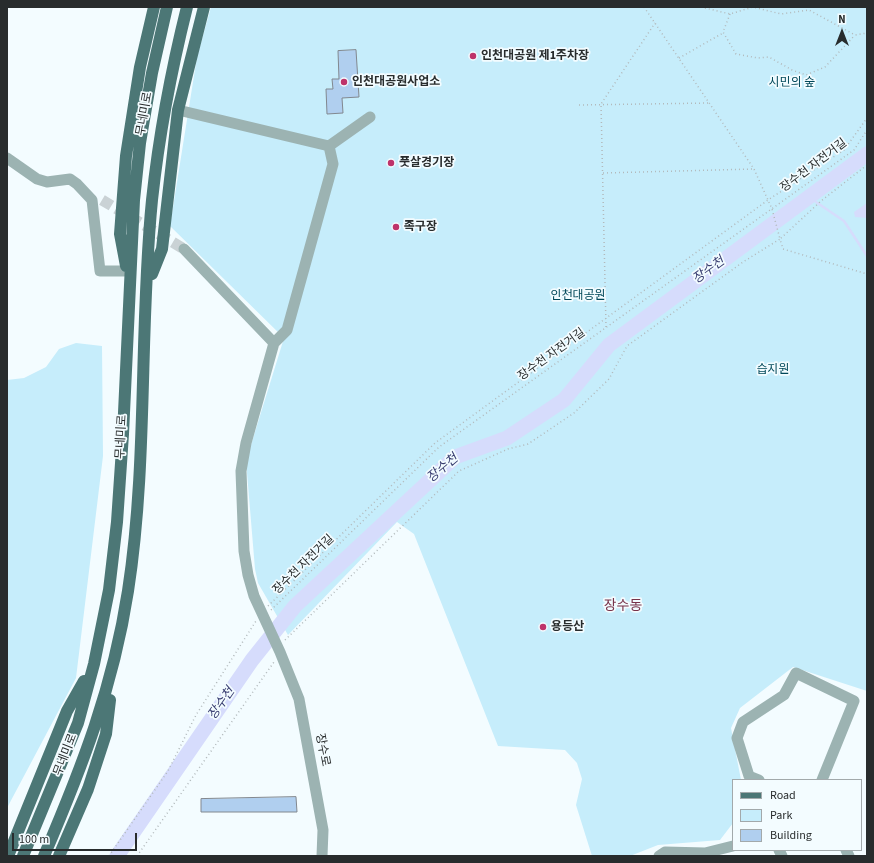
<!DOCTYPE html>
<meta charset="utf-8">
<style>
body{margin:0}
#map{position:relative;width:874px;height:863px;overflow:hidden;background:#f3fcff;font-family:"Source Sans 3",sans-serif}
canvas{display:block}
.frame{position:absolute;inset:0;border:8px solid #282c2d;pointer-events:none}
.legend{position:absolute;left:732px;top:779px;width:130px;height:72px;box-sizing:border-box;background:#f3fcff;border:1px solid #a2a9ab;margin:0;padding:5px 7px;list-style:none;font-size:12px;color:#282c2d}
.legend li{display:flex;align-items:center;gap:8px;height:20px}
.legend b{width:20px;border:1px solid #a2a9ab}
.north{position:absolute;left:822px;top:12px;width:40px;height:40px;-webkit-text-stroke:3px #f3fcff;paint-order:stroke;rotate:0deg;font-size:11px;font-weight:700;line-height:16px;text-align:center;color:#282c2d}
.north::after{content:'';display:block;margin:auto;width:14px;height:18px;background:#282c2d;clip-path:polygon(50% 0,100% 100%,50% 72%,0 100%)}
.scale{position:absolute;left:12px;top:833px;width:125px;height:18px;box-sizing:border-box;border:2px solid #282c2d;border-top:0;padding-left:5px;font-size:12px;line-height:14px;white-space:nowrap;color:#282c2d;-webkit-text-stroke:3px #f3fcff;paint-order:stroke}
</style>
<div id="map">
<canvas width="874" height="863"></canvas>
<div class="frame"></div>
<ul class="legend">
<li><b style="height:5px;background:#4c7776"></b>Road</li>
<li><b style="height:11px;background:#c6edfb"></b>Park</li>
<li><b style="height:11px;background:#b0cfef"></b>Building</li>
</ul>
<div class="north">N</div>
<div class="scale">100 m</div>
</div>
<script>
const c = document.querySelector('canvas').getContext('2d');
c.lineJoin = 'round';
function paint(path, color) {
  c.fillStyle = color;
  c.fill(path, 'evenodd');
}
function stroke(path, color, width, dash) {
  c.strokeStyle = color;
  c.lineWidth = width;
  c.lineCap = dash ? 'butt' : 'round';
  c.setLineDash(dash || []);
  c.stroke(path);
}
function write(font, color, halo, rows, align = 'center') {
  c.font = font + ' "Source Sans 3","Noto Sans KR",sans-serif';
  c.lineWidth = 3.5;
  c.setLineDash([]);
  c.textBaseline = 'middle';
  c.strokeStyle = halo;
  c.fillStyle = color;
  for (const [text, x, y, turn = 0] of rows) {
    c.save();
    c.translate(x, y);
    c.rotate((+turn || 0) * Math.PI / 180);
    c.textAlign = isNaN(turn) ? turn : align;
    if (halo) c.strokeText(text, 0, 0);
    c.fillText(text, 0, 0);
    c.restore();
  }
}
paint(new Path2D(`
 M211 7H867V691L793 667 740 708 731 728 741 780H733V823L720 840 658 845 630 856H592L576 805 582 779 577 763 565 750 498 746 414 534 397 522 288 635 258 583 255 569 246 461 284 338 170 226 197 57Z
 M76 343 102 346 103 456 76 678 7 808V380L24 378 46 367 59 349Z`), '#c6edfb');
paint(new Path2D(`
 M867 203V218L855 217 854 212Z`), '#d6dcfc');
stroke(new Path2D(`
 M816 202 844 221 867 256`), '#d6dcfc', 2.5);
stroke(new Path2D(`
 M117 856 252 660 295 606 455 457 507 438 564 400 609 345 867 154`), '#d6dcfc', 15);
const building = new Path2D(`
 M356 50 359 97 342 98 343 113 327 114 326 89H333L332 79H339L338 51Z
 M296 797 297 812H201V799Z`);
paint(building, '#b0cfef');
stroke(building, '#82888f', 1);
stroke(new Path2D(`
 M102 200 184 249`), '#cad2d5', 11, [11, 5.5]);
stroke(new Path2D(`
 M644 7 754 169 772 209 780 239 821 201 867 165
 M701 7 730 14 753 7 781 14 809 10 855 35 867 33
 M730 14 723 32 736 54 758 58 769 57 792 70 806 75 825 67 855 35
 M679 58 723 33
 M579 105 709 103
 M603 173 754 169
 M606 327 601 104 655 23
 M268 606 435 443 768 200 844 150 867 118
 M271 610 439 447 854 150 867 130
 M285 640 459 471 508 449 528 444 574 413 609 379 627 346 743 262 780 239 783 249 867 274
 M109 856 168 771 196 715 256 621
 M137 856 274 662`), '#b2b9bb', 1.5, [1, 3]);
stroke(new Path2D(`
 M178 110 329 146 370 117
 M7 158 37 179 47 182 70 179 77 184 92 200
 M92 200 100 271H127
 M184 249 274 343 246 443 241 471 244 551 248 575 254 596 280 652 299 699 323 830 322 856
 M274 343 287 330 333 164 329 146
 M759 780 749 776 737 738 743 722 784 695 796 673 854 701 822 780
 M779 850 782 856
 M846 850 849 856
 M659 856 665 852 705 853 733 846`), '#9cb3b2', 11);
stroke(new Path2D(`
 M126 266 120 234 126 156 140 67 154 7
 M152 274 162 249 178 110 204 7
 M8 856 67 711 84 681
 M23 856 78 723 94 664 109 590 117 522 123 434 134 200 140 143 152 73 167 7
 M44 856C82 767 113 688 128 591 148 462 139 330 152 200 159 135 171 71 187 7
 M59 856 88 789 106 734 110 700`), '#4c7776', 12);
for (const [x, y, r, color] of [
 [473,56,4,"#be336a"],
 [344,82,4,"#be336a"],
 [391,163,4,"#be336a"],
 [396,227,4,"#be336a"],
 [543,627,4,"#be336a"]
]) {
  const dot = new Path2D();
  dot.arc(x, y, r, 0, 2 * Math.PI);
  c.fillStyle = color;
  c.fill(dot);
  stroke(dot, '#f3fcff', 1.5);
}
write('bold 12px', '#282c2d', '#f3fcff', [
 ["인천대공원 제1주차장",481,56],
 ["인천대공원사업소",352,82],
 ["풋살경기장",399,163],
 ["족구장",404,227],
 ["용등산",551,627]
], 'left');
write('12px', '#01485a', '#f3fcff', [
 ["시민의 숲",792,83],
 ["인천대공원",578,296],
 ["습지원",773,370]
]);
write('12px', '#282c2d', '#f3fcff', [
 ["무네미로",145,114,-80],
 ["장수천 자전거길",814,166,-37],
 ["장수천 자전거길",552,355,-36],
 ["무네미로",122,437,-87],
 ["장수천 자전거길",304,565,-44],
 ["장수로",322,750,79],
 ["무네미로",66,755,-69]
]);
write('italic 13px', '#393e71', '#f3fcff', [
 ["장수천",709,271,-36],
 ["장수천",443,469,-40],
 ["장수천",222,704,-55]
]);
write('14px', '#78334a', '#f3fcff', [
 ["장수동",623,607]
]);
</script>
